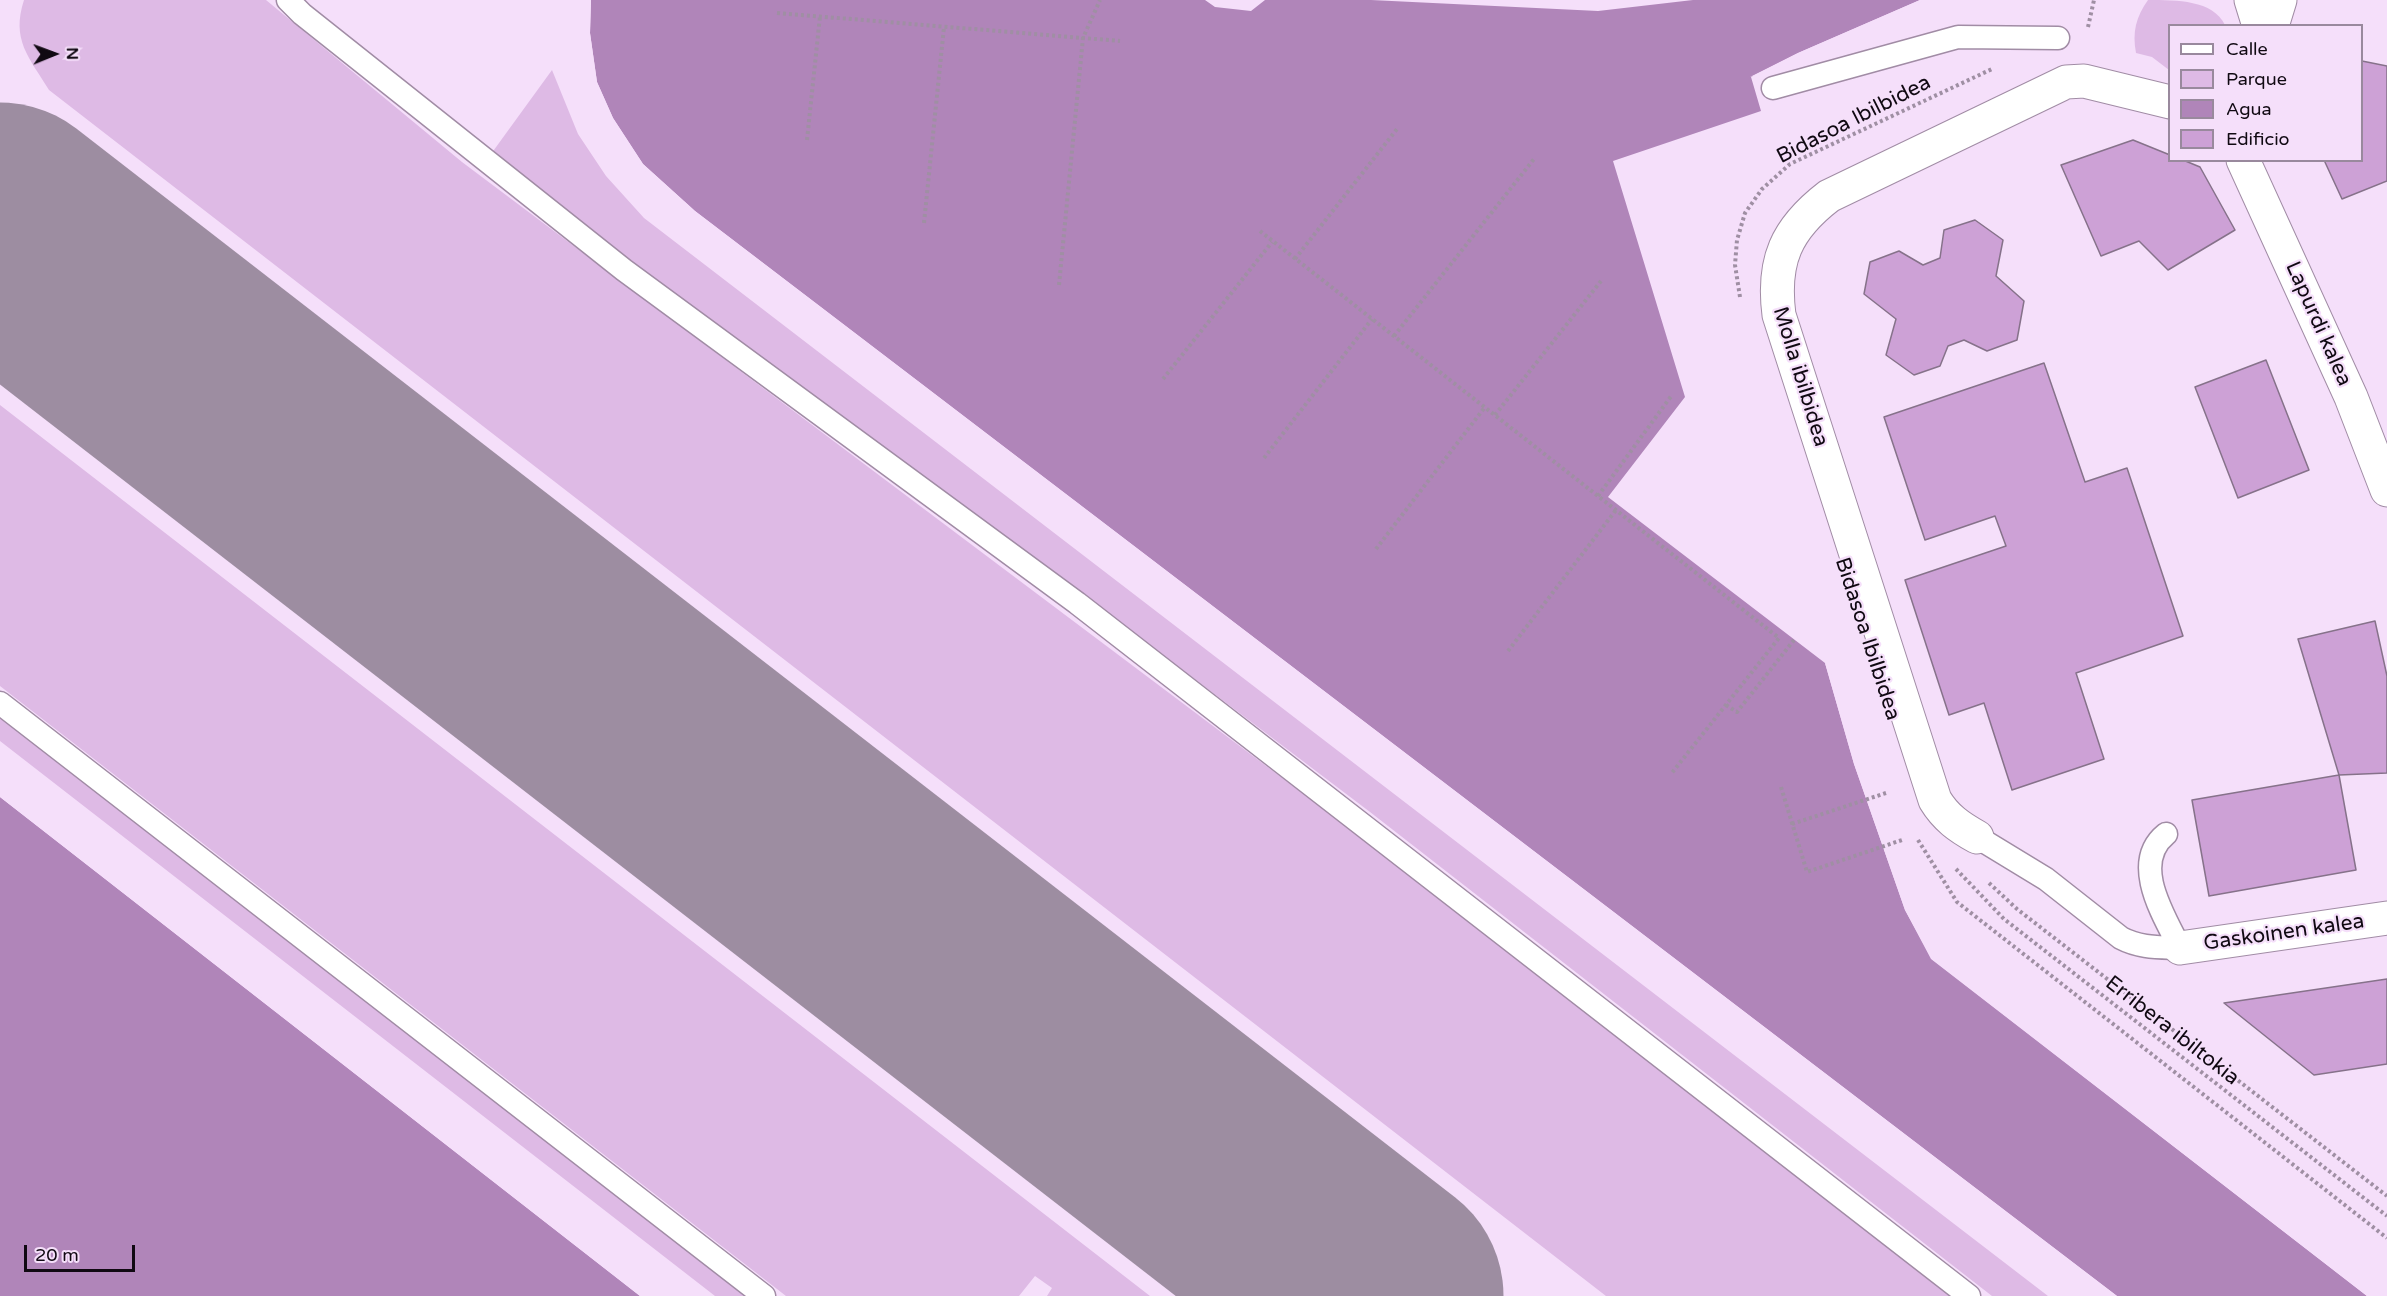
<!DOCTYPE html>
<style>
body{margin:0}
#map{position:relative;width:2387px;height:1296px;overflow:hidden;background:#f5dffa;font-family:"Varela Round",sans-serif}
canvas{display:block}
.legend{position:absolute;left:2168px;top:24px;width:195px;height:138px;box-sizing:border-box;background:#f5dffa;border:2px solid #99899d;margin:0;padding:8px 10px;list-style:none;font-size:18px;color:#100912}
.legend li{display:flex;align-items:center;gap:12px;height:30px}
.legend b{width:30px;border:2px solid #99899d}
.north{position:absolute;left:24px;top:24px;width:60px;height:60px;-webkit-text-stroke:4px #f5dffa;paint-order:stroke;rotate:89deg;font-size:16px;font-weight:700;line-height:24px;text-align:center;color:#100912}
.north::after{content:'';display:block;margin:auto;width:21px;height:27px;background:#100912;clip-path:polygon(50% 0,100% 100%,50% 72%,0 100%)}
.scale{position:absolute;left:24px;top:1245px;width:111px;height:27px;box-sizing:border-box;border:3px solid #100912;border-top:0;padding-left:8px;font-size:18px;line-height:21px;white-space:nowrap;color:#100912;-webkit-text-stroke:4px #f5dffa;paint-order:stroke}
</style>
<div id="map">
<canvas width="2387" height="1296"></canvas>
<ul class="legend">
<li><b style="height:8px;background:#fff"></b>Calle</li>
<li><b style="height:16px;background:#debae5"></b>Parque</li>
<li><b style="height:16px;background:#b085b9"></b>Agua</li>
<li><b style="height:16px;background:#cda1d6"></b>Edificio</li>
</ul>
<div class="north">N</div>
<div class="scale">20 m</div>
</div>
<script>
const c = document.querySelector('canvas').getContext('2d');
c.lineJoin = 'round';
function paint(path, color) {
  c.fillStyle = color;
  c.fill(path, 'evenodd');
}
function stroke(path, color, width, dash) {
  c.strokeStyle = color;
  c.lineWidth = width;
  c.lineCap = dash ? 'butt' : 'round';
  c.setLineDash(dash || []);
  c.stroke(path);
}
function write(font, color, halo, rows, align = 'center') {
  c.font = font + ' "Varela Round",sans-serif';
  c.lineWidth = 4.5;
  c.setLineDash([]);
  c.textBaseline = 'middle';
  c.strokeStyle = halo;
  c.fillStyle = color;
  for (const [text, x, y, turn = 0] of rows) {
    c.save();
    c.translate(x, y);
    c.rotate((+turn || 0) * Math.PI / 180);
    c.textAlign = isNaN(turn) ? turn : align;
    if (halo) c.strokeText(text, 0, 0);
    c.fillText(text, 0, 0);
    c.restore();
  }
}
paint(new Path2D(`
 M24 0H266L462 162 1522 958 1958 1296H1606L49 90C29 57 11 40 24 0Z
 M2148 0C2177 0 2213 0 2225 25L2170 26 2169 70 2152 57 2136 53C2132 32 2136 17 2148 0Z
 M552 70 578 134 606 176 644 218 2048 1296H1992L1370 812 1035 558 660 285 491 154Z
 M0 405 1150 1296H1047L1052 1288 1035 1276 1019 1296H786L0 686Z
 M0 716 748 1296H715L0 741Z`), '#debae5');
paint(new Path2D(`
 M591 0H1205L1215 7 1251 11 1265 0H1371L1598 11 1693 0H1920L1798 53 1751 77 1761 111 1613 161 1685 397 1608 497 1825 663 1854 764 1905 910 1932 959 2367 1296H2117L695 211 643 164 613 118 597 82 590 33Z
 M0 797 640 1296H0Z`), '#b085b9');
paint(new Path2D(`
 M588 0H591L590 33 597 82 613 118 643 164 695 211 2117 1296H2112L693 214 640 166 610 119 594 83 587 33Z
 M1920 0H1923L1918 5 1799 55 1765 73 1750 77 1798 53Z
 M1825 663 1829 666 1857 763 1908 909 1934 957 2370 1296H2367L1931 959 1905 910 1854 764Z
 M0 794 641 1294 643 1296H640L0 797Z`), '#f5dffa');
stroke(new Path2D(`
 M0 227 1379 1296`), '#9d8da1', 249);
const building = new Path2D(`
 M2362 61 2387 66V181L2342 199 2324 160H2362Z
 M2133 140 2170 155V160H2183L2200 167 2235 230 2168 270 2139 241 2101 256 2061 165Z
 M1975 220 2003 240 1996 276 2024 301 2017 340 1987 351 1964 340 1948 346 1940 366 1914 375 1886 355 1896 319 1864 294 1870 262 1899 251 1923 265 1940 258 1944 230Z
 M2266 360 2309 470 2238 498 2195 387Z
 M2044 363 2085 482 2127 468 2183 636 2076 673 2104 759 2012 790 1984 703 1949 715 1905 580 2006 546 1995 516 1925 540 1884 417Z
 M2375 621 2387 676V773L2339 775 2298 639Z
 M2339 775 2356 870 2209 896 2192 800Z
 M2387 979V1064L2314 1075 2224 1003Z`);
paint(building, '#cda1d6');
stroke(building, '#86728a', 1.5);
const service = new Path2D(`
 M288 0 302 14 624 270 1077 603 1969 1296
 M1773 88 1958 37 2058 38
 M0 703 764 1296
 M1977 837 2046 879 2121 938C2140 948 2159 947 2180 948 2164 916 2130 863 2166 834`);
const minor = new Path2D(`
 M2251 0 2259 26
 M2272 26 2280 0
 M2243 160 2351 397 2387 490
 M1977 837C1959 827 1946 818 1935 800L1779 315C1772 261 1786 229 1829 196L2066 82 2084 81 2170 102
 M2180 948 2387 918`);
stroke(service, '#a18ca5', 25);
stroke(minor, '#a18ca5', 35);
stroke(new Path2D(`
 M777 13 1120 41
 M2088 27 2094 0
 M807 140 820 16
 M924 223 944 27
 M1260 231 1779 638 1671 774
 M1295 259 1397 129
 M1059 285 1083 38 1100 0
 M1740 297 1735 265 1737 240 1745 213 1762 189 1790 164 1992 69
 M1394 336 1534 159
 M1163 379 1272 242
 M1495 415 1601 281
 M1264 458 1372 319
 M1598 496 1672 395
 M1376 549 1485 407
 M1508 651 1616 510
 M1726 705 1737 712 1794 640
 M1781 787 1807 872 1902 840
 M1792 824 1886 793
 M1918 840 1957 902 2387 1238
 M1956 869 2004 919 2387 1216
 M1989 883 2017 909 2387 1196`), '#9f8fa3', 4, [3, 3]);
stroke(service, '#fff', 22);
stroke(minor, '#fff', 33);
write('21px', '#100912', '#f5dffa', [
 ["Bidasoa Ibilbidea",1854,120,-27],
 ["Lapurdi kalea",2318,324,66],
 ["Molla ibilbidea",1800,377,73],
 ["Bidasoa Ibilbidea",1867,639,72],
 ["Gaskoinen kalea",2284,933,-8],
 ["Erribera ibiltokia",2172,1031,38]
]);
</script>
